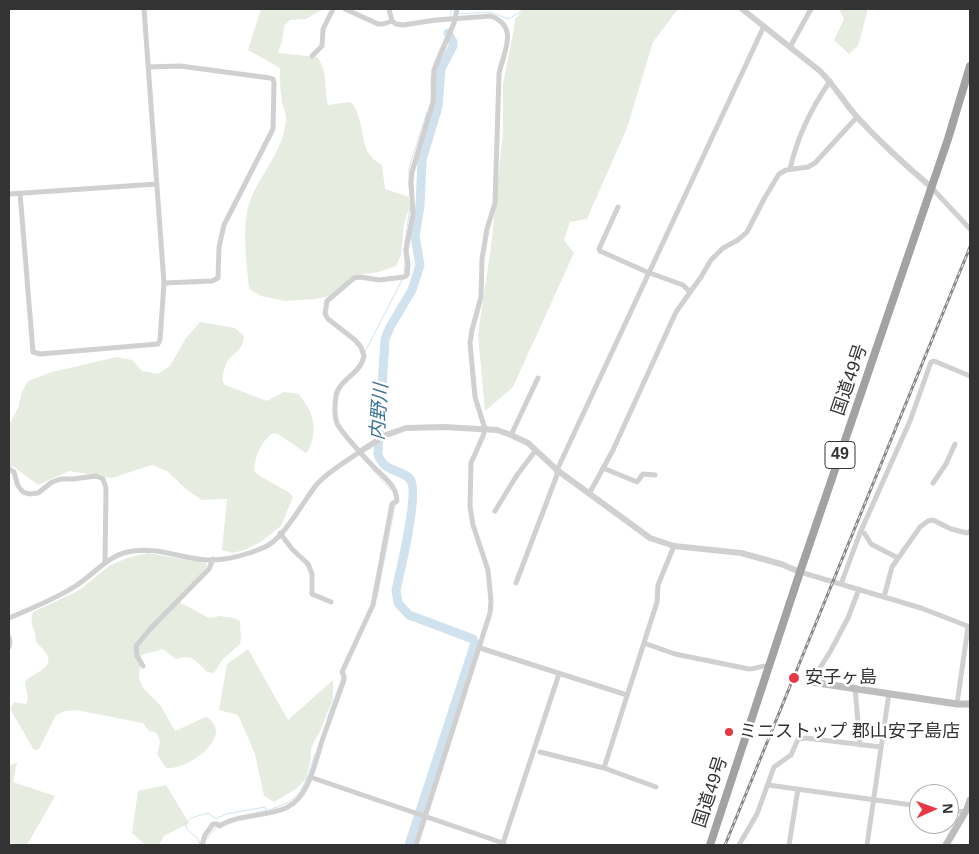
<!DOCTYPE html>
<meta charset="utf-8">
<style>
body{margin:0}
#map{position:relative;width:979px;height:854px;overflow:hidden;background:#fff;font-family:Helvetica,sans-serif}
canvas{display:block}
.frame{position:absolute;inset:0;border:10px solid #333;pointer-events:none}
.north{position:absolute;left:909px;top:784px;width:50px;height:50px;box-sizing:border-box;background:#fff;border:1px solid #adadad;border-radius:50%;rotate:88deg;font-size:14px;font-weight:700;line-height:20px;text-align:center;color:#333}
.north::after{content:'';display:block;margin:auto;width:18px;height:22px;background:#e63946;clip-path:polygon(50% 0,100% 100%,50% 72%,0 100%)}
</style>
<div id="map">
<canvas width="979" height="854"></canvas>
<div class="frame"></div>
<div class="north">N</div>
</div>
<script>
const c = document.querySelector('canvas').getContext('2d');
c.lineJoin = 'round';
function paint(path, color) {
  c.fillStyle = color;
  c.fill(path, 'evenodd');
}
function stroke(path, color, width, dash) {
  c.strokeStyle = color;
  c.lineWidth = width;
  c.lineCap = dash ? 'butt' : 'round';
  c.setLineDash(dash || []);
  c.stroke(path);
}
function write(font, color, halo, rows, align = 'center') {
  c.font = font + ' Helvetica,"Noto Sans JP",sans-serif';
  c.lineWidth = 5;
  c.setLineDash([]);
  c.textBaseline = 'middle';
  c.strokeStyle = halo;
  c.fillStyle = color;
  for (const [text, x, y, turn = 0] of rows) {
    c.save();
    c.translate(x, y);
    c.rotate((+turn || 0) * Math.PI / 180);
    c.textAlign = isNaN(turn) ? turn : align;
    if (halo) c.strokeText(text, 0, 0);
    c.fillText(text, 0, 0);
    c.restore();
  }
}
paint(new Path2D(`
 M261 9H323L306 19 290 20 284 26 282 41 278 53 317 57C328 70 324 89 328 105L350 102 353 104C355 108 358 113 359 118 365 138 361 153 382 165L385 189 409 197 410 205 404 224 401 255 396 266 379 272 357 275 349 279 329 296 316 299 284 301 261 296 249 289C247 264 241 225 250 201 261 172 282 154 286 121 287 115 283 108 282 102 280 91 280 79 280 68L248 50Z
 M524 9H678L653 42 627 128 587 219 570 222 564 240 574 253 513 387 485 411 478 334 491 247 503 132V84L514 28 515 19Z
 M839 9H868L858 46 849 54 834 40 844 19Z
 M200 322 235 328 244 336C243 353 232 352 226 364 224 369 223 375 222 380L225 385 267 401 284 392 299 394C302 399 307 405 310 411 315 422 315 444 306 453L278 434 273 433C261 441 255 456 254 471L263 478 290 493 293 497 281 526 262 541 245 550 232 553 222 550 227 499 202 500 186 489 167 471 152 465 112 478 69 471 38 485 14 467 9 466V425L18 408 22 392 28 381 52 372 117 357 132 360 142 371 158 374 170 366 186 338Z
 M147 553 206 563 207 566 181 599V603L209 618 220 616 234 618 240 621 241 639 240 644 222 660 214 673 207 672C195 661 194 654 176 659L163 649 141 655 139 678 143 688 161 706 175 731 206 717C237 734 188 771 166 768L157 754C160 744 162 740 155 732L149 731 143 723 76 710 65 711 56 715 39 749 34 750 10 709 14 702 26 704 28 699 25 682C28 678 30 677 34 675 55 663 51 657 36 642 37 628 28 627 33 612L78 591 109 566 127 558Z
 M248 649 288 720 333 680V699L320 731 311 748V757L306 779 296 789 274 802 264 796 255 754 238 715 219 710 227 664Z
 M17 763 13 782 55 796 27 845 9 843V765Z
 M166 785 189 823 164 836 159 845H145L132 833 138 791Z`), '#e6ecdf');
stroke(new Path2D(`
 M457 14 490 12 508 19 519 13 522 9
 M451 18V9
 M431 89C430 69 437 56 445 38
 M409 188V168L427 112
 M404 274 405 263 404 249 410 207
 M365 352 403 278
 M334 393 339 384
 M372 469 391 490
 M377 597 395 505
 M327 719 342 678
 M256 813C300 803 302 795 315 754
 M206 840 216 827
 M200 845 198 839 186 828V823L191 818 208 813 216 819 226 814 265 807 266 810`), '#cfe2ee', 1);
stroke(new Path2D(`
 M409 845 475 643 473 639 409 615 398 603 396 590C400 572 420 491 410 479 399 468 384 473 378 454L385 339 390 327 412 290 420 265 415 236 420 206 422 160 438 107 441 69 453 46V42L448 33`), '#cfe2ee', 9);
stroke(new Path2D(`
 M345 9 378 24H383L392 21
 M389 9 392 21 396 24 403 25 436 20 491 16C520 27 503 53 499 74L495 203 487 229 482 259 481 297 472 330 470 343 475 397 485 429 483 436 471 463 470 507 473 525 488 570 491 601 490 613 416 845
 M790 47 811 9
 M312 56 322 46 323 29 333 9
 M148 67 180 66 270 78 273 79 274 83 273 129 224 225 219 247 218 278 212 281 164 283
 M790 169C797 138 812 107 830 81
 M931 187 970 229
 M20 193 33 352 40 354 158 344 160 340 164 283 144 9
 M9 194 157 184
 M618 207 599 249 600 251 647 272 683 285 690 292
 M511 435 538 378
 M603 468 637 482 643 474 655 475
 M9 469 14 472 18 486 23 492 29 494 38 493 52 482 61 479H73L96 476 103 479 106 488 105 562
 M933 483 946 464 955 444
 M589 494 613 450 676 312 701 277 711 260 723 248 738 240 747 232 764 199 779 174 786 170 808 167 815 163 857 117
 M495 511 517 475 536 450
 M861 531 865 534 871 544 898 558
 M280 533 292 549 308 564 312 574V594L331 602
 M800 572 921 608 970 627
 M516 583 557 475V470L764 26
 M841 584 860 533 910 421 931 362 934 361 970 376
 M884 597 892 567 920 527 928 521 933 520 951 529 967 533 970 531
 M9 618C32 608 56 599 77 585 94 574 107 557 127 552 158 545 183 560 210 560 228 560 250 554 265 547 285 538 304 499 318 483 330 470 347 461 361 451
 M9 637 10 642 9 647
 M644 643 675 654 749 669C756 669 762 665 769 666
 M480 648 627 695
 M143 666 137 656 136 646 151 628 209 569 213 559
 M811 682 830 652 848 618 859 589
 M855 688 860 745
 M957 704 968 627
 M540 752 604 768 656 787
 M604 768 657 602 658 585 674 546
 M310 777 503 843 505 845
 M768 785 919 806
 M949 810 965 812
 M503 843 559 674
 M202 845 205 835 213 824H217L219 826C239 814 264 817 286 808 310 797 315 761 323 738 330 719 337 699 344 680V676L342 672 373 605 392 504 397 501C396 487 389 482 380 473 372 466 339 430 337 423 334 416 335 403 336 396 339 379 361 374 364 356L361 347 355 340 328 319 325 314 327 301 354 278 360 277 379 280 404 277 407 275 408 265 406 250 413 214 411 182 412 172 433 102 434 70 454 23 457 9
 M739 845 757 814 774 767 791 755 798 739 806 738 881 747
 M789 845 798 789
 M867 845 889 693`), '#d0d0d0', 5);
stroke(new Path2D(`
 M742 9 820 71C834 85 844 102 857 117 880 142 905 165 931 187
 M361 451 386 435 406 428 444 427 497 430 511 435 528 443 557 470 650 538 674 546 741 553 781 564 800 572`), '#d0d0d0', 6);
stroke(new Path2D(`
 M811 682 957 704H970
 M946 845 967 809 970 800`), '#bdbdbd', 7);
stroke(new Path2D(`
 M710 845 800 572 948 139 970 66`), '#a2a2a2', 8);
const rail = new Path2D(`
 M725 845 970 247`);
stroke(rail, '#888', 3);
stroke(rail, '#fff', 1, [4]);
for (const [x, y, r, color] of [
 [794,678,6,"#e63946"],
 [729,732,5,"#e63946"]
]) {
  const dot = new Path2D();
  dot.arc(x, y, r, 0, 2 * Math.PI);
  c.fillStyle = color;
  c.fill(dot);
  stroke(dot, '#fff', 2);
}
for (const [x, y, w] of [
 [840,455,30]
]) {
  const box = new Path2D();
  box.roundRect(x - w / 2, y - 13.5, w, 27, 4);
  c.fillStyle = '#fff';
  c.fill(box);
  stroke(box, '#333', 1);
}
write('bold 16px', '#333', null, [
 ["49",840,455]
]);
write('18px', '#333', '#fff', [
 ["国道49号",850,380,-71],
 ["国道49号",711,792,-72]
]);
write('18px', '#333', '#fff', [
 ["安子ヶ島",805,678],
 ["ミニストップ 郡山安子島店",739,732]
], 'left');
write('italic 19px', '#3f7597', '#fff', [
 ["内野川",380,412,-86]
]);
</script>
